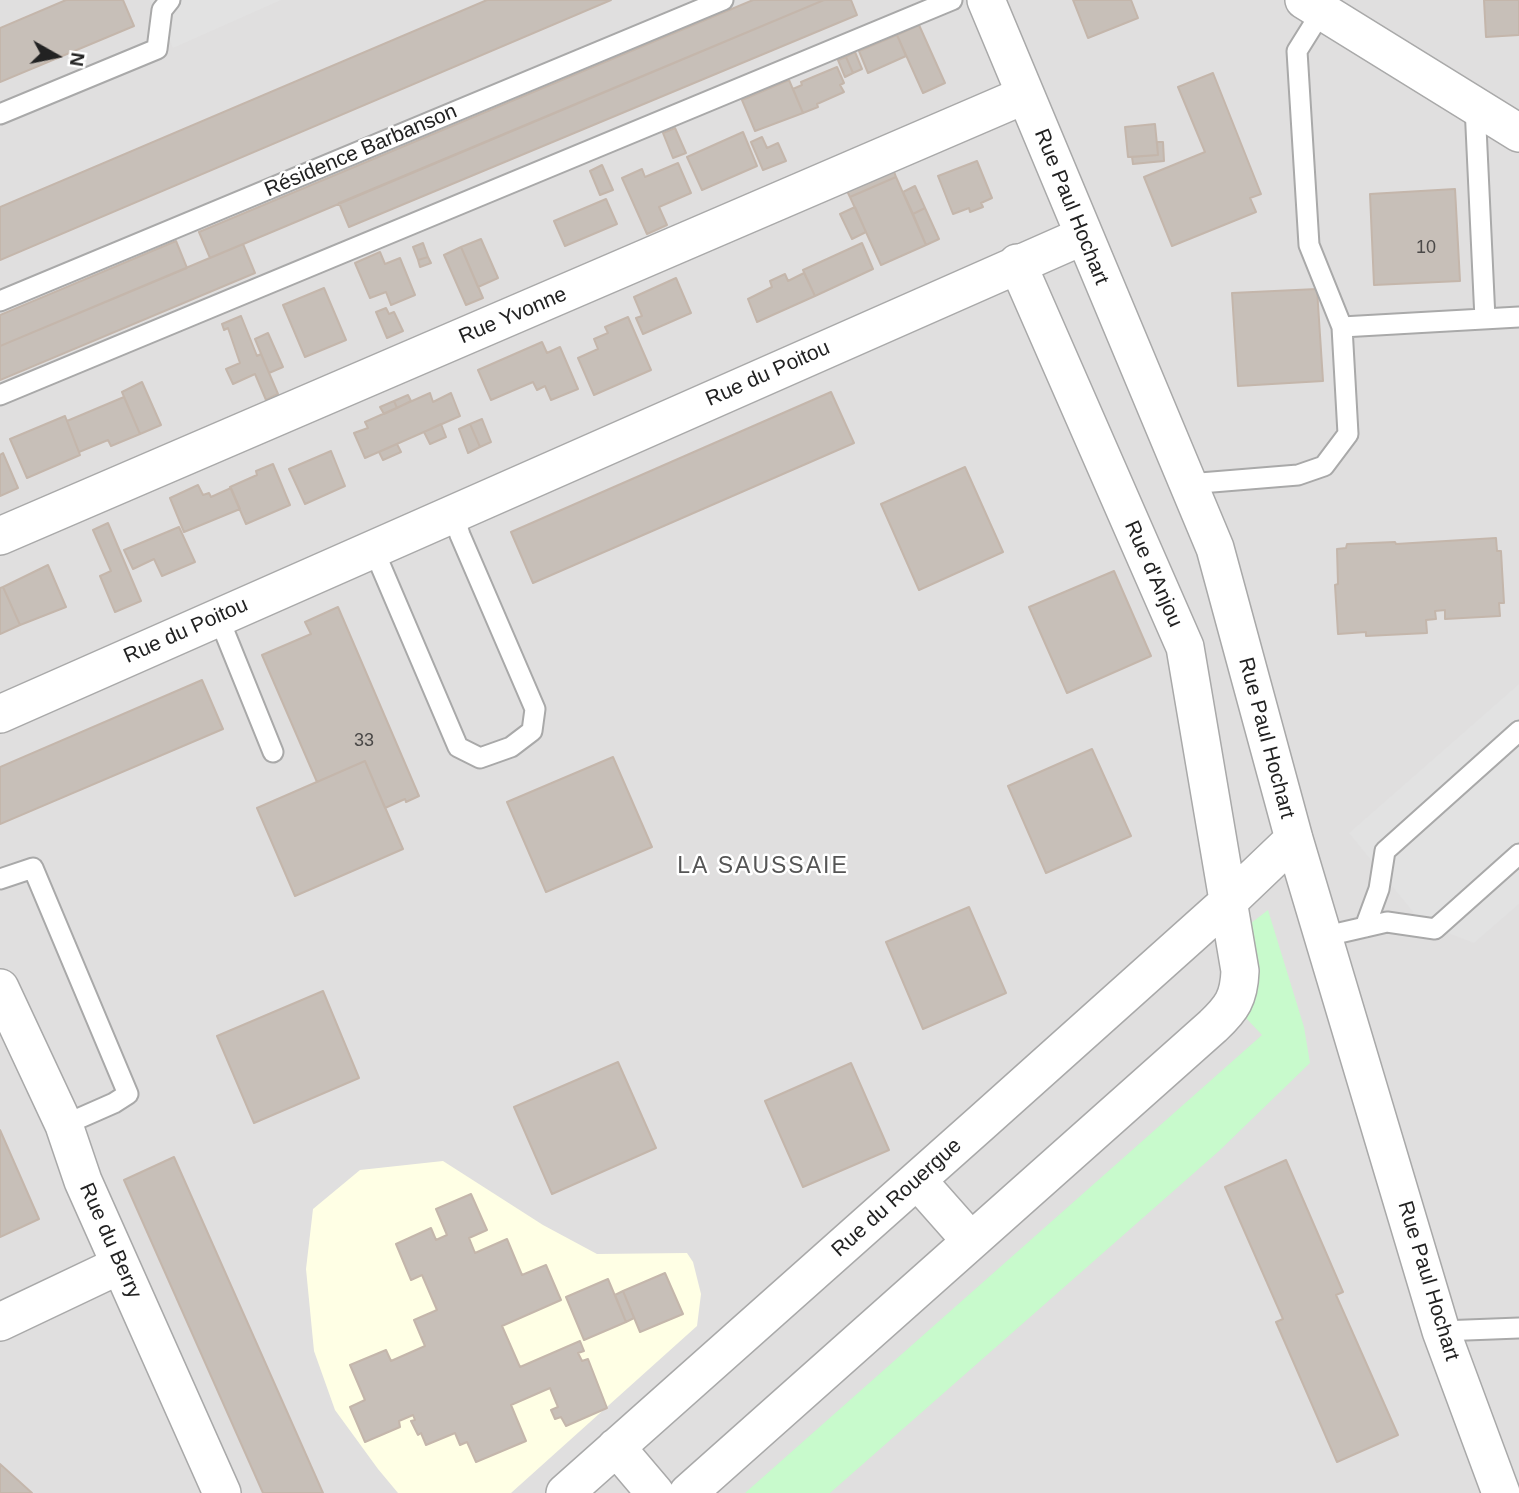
<!DOCTYPE html>
<meta charset="utf-8">
<style>
body{margin:0}
#map{position:relative;width:1519px;height:1493px;overflow:hidden;background:#f2efe9;font-family:Helvetica,sans-serif}
canvas{display:block}
.north{position:absolute;left:21px;top:21px;width:70px;height:70px;-webkit-text-stroke:5px #fff;paint-order:stroke;rotate:99deg;font-size:19px;font-weight:700;line-height:28px;text-align:center;color:#222}
.north::after{content:'';display:block;margin:auto;width:24px;height:32px;background:#222;clip-path:polygon(50% 0,100% 100%,50% 72%,0 100%)}
</style>
<div id="map">
<canvas width="1519" height="1493"></canvas>
<div class="north">N</div>
</div>
<script>
const c = document.querySelector('canvas').getContext('2d');
c.lineJoin = 'round';
function paint(path, color) {
  c.fillStyle = color;
  c.fill(path, 'evenodd');
}
function stroke(path, color, width, dash) {
  c.strokeStyle = color;
  c.lineWidth = width;
  c.lineCap = dash ? 'butt' : 'round';
  c.setLineDash(dash || []);
  c.stroke(path);
}
function write(font, color, halo, rows, align = 'center') {
  c.font = font + ' Helvetica,sans-serif';
  c.lineWidth = 5;
  c.setLineDash([]);
  c.textBaseline = 'middle';
  c.strokeStyle = halo;
  c.fillStyle = color;
  for (const [text, x, y, turn = 0] of rows) {
    c.save();
    c.translate(x, y);
    c.rotate((+turn || 0) * Math.PI / 180);
    c.textAlign = isNaN(turn) ? turn : align;
    if (halo) c.strokeText(text, 0, 0);
    c.fillText(text, 0, 0);
    c.restore();
  }
}
paint(new Path2D(`
 M0 0H1519V1493H0Z`), '#e0dfdf');
paint(new Path2D(`
 M443 1161 543 1225 597 1254 687 1253 693 1262 701 1294 697 1326 511 1493H398L378 1469 335 1410 314 1351 306 1269 313 1209 360 1170Z`), '#ffffe5');
paint(new Path2D(`
 M1268 910 1304 1027 1310 1063 1219 1151 830 1493H745L1262 1035 1245 1017 1246 927Z`), '#c8facc');
paint(new Path2D(`
 M150 0H281L173 48Z
 M1519 684V904L1474 943 1422 923 1349 833Z`), '#e2e2e2');
const building = new Path2D(`
 M66 0H123L134 26 0 82V28Z
 M487 0H611L0 260V207Z
 M753 0H824L210 258 199 232Z
 M824 0H851L857 15 349 227 339 203Z
 M1073 0H1131L1138 18 1088 38Z
 M1484 0H1519V35L1486 37Z
 M919 25 945 83 923 93 897 35Z
 M897 35 906 56 868 73 859 51Z
 M855 52 862 69 853 73 846 57Z
 M846 57 853 73 845 77 838 60Z
 M837 67 844 83 840 85 844 92 817 104 818 107 803 113 793 89 802 85 801 82Z
 M1213 73 1261 194 1250 198 1256 212 1172 246 1144 177 1205 152 1178 87Z
 M789 80 803 113 755 131 742 100Z
 M1155 124 1158 155 1128 157 1125 127Z
 M675 128 686 153 673 158 663 133Z
 M743 132 757 166 702 190 687 157Z
 M762 137 767 148 778 143 786 161 763 170 751 142Z
 M1157 142H1163L1164 161 1133 164 1132 157 1158 155Z
 M977 161 992 198 981 203 983 207 970 212 969 208 953 214 938 176Z
 M678 163 691 193 659 207 667 225 647 234 622 178 642 169 645 177Z
 M602 165 613 190 600 195 590 171Z
 M893 169 896 177 850 197 846 189Z
 M896 177 926 245 881 265 850 197Z
 M915 186 925 208 913 214 903 192Z
 M1455 189 1460 281 1374 285 1370 194Z
 M606 199 617 224 565 246 554 221Z
 M855 207 866 232 852 239 840 214Z
 M925 208 939 239 926 245 913 214Z
 M481 239 498 278 478 287 461 247Z
 M176 241 187 268 0 346V315Z
 M423 243 428 257 418 260 413 247Z
 M862 243 873 269 815 296 803 270Z
 M243 244 255 273 0 380V346Z
 M461 247 483 298 466 305 444 255Z
 M380 252 385 264 400 258 415 295 391 305 386 292 370 298 355 263Z
 M428 257 431 263 420 267 418 260Z
 M804 273 815 296 757 322 748 299 772 287 770 281 785 274 788 281Z
 M676 278 691 313 643 334 636 318 642 316 634 297Z
 M324 288 346 340 305 357 283 305Z
 M1317 289 1323 381 1238 386 1232 293Z
 M386 308 389 314 394 312 403 331 387 338 376 312Z
 M241 316 257 356 261 354 278 394 266 400 255 374 233 384 226 369 240 363 228 328 224 330 222 324Z
 M628 317 651 370 594 395 578 358 598 349 594 339 608 333 605 327Z
 M268 333 283 367 269 373 255 339Z
 M542 342 547 353 560 347 578 389 551 400 545 386 537 390 533 382 491 400 478 370Z
 M142 382 161 425 140 434 122 392Z
 M831 392 854 443 533 583 511 532Z
 M430 393 433 402 451 393 460 416 365 458 354 433 368 428 365 422Z
 M408 395 411 401 397 408 394 401Z
 M124 397 140 434 111 446 108 440 79 452 67 421Z
 M394 401 397 408 384 414 380 407Z
 M65 416 80 455 27 478 10 439Z
 M482 419 491 442 480 447 470 424Z
 M441 424 446 437 430 444 424 432Z
 M470 424 480 447 468 453 459 429Z
 M397 444 401 452 383 460 379 452Z
 M331 451 345 486 305 504 289 469Z
 M3 453 18 488 0 496V455Z
 M273 464 290 505 246 524 230 487 257 475 256 471Z
 M965 467 1003 552 919 590 881 504Z
 M198 485 203 495 209 493 211 497 231 488 240 509 184 532 170 498Z
 M108 523 141 601 115 612 100 576 111 571 93 530Z
 M179 527 195 562 162 576 154 559 133 569 124 550Z
 M1496 538 1497 551H1501L1502 569 1504 603H1499L1500 616 1445 619V610L1435 611 1436 619 1426 620 1427 633 1366 636V632L1338 634 1335 585 1338 584 1337 549 1346 548 1347 544 1395 542 1396 544Z
 M48 565 66 607 20 625 3 587Z
 M1114 571 1151 656 1067 693 1029 607Z
 M3 587 20 625 0 634V588Z
 M338 607 419 796 406 802 405 799 385 808 365 761 317 782 262 655 311 634 305 622Z
 M202 680 223 729 0 824V767Z
 M1092 749 1131 836 1046 873 1008 786Z
 M613 757 652 847 546 892 507 802Z
 M365 761 403 849 295 896 257 808Z
 M969 907 1006 993 923 1029 886 942Z
 M323 991 359 1078 254 1123 217 1036Z
 M618 1062 656 1148 552 1194 514 1107Z
 M851 1063 889 1150 803 1187 765 1101Z
 M0 1130 39 1219 0 1237Z
 M174 1157 323 1493H263L124 1180Z
 M1286 1160 1343 1292 1336 1295 1398 1435 1337 1462 1276 1322 1283 1319 1225 1187Z
 M471 1194 487 1230 469 1238 475 1253 507 1239 522 1275 546 1265 561 1300 502 1326 520 1367 580 1341 584 1351 578 1353 582 1361 588 1359 607 1408 566 1426 561 1417 555 1419 551 1410 558 1407 550 1388 511 1405 526 1441 476 1462 467 1442 460 1445 455 1433 426 1445 421 1433 418 1435 411 1421 415 1420 413 1415 399 1421 400 1427 365 1442 350 1407 365 1400 350 1365 386 1350 391 1361 425 1346 414 1320 437 1310 422 1275 411 1280 396 1244 431 1228 436 1240 447 1235 436 1209Z
 M665 1273 683 1314 640 1332 623 1291Z
 M608 1279 626 1322 584 1340 566 1297Z
 M623 1291 634 1318 626 1322 615 1295Z
 M0 1464 32 1493H0Z`);
paint(building, '#c7bfb8');
stroke(building, '#c4b6ab', 2);
const service = new Path2D(`
 M1322 11 1297 51 1309 245 1342 327
 M1475 106 1485 319
 M0 114 157 49 162 10 170 0
 M0 301 723 0
 M0 395 952 0
 M1188 484 1298 475 1324 466 1348 434 1342 327 1519 317
 M373 548 458 747 480 758 511 747 532 731 535 709 460 535 453 513
 M218 616 273 752
 M0 879 33 868 128 1094 114 1103 64 1125
 M1365 927 1379 889 1385 851 1519 731
 M1322 937 1387 922 1435 929 1519 854
 M1441 1331 1519 1328`);
const minor = new Path2D(`
 M986 0 1215 548 1294 839 1441 1331 1501 1493
 M1304 0 1519 133
 M0 536 1025 95
 M0 714 1083 236
 M0 988 64 1125 83 1181 222 1493
 M917 1180 971 1241
 M0 1322 120 1265
 M616 1447 655 1493
 M565 1493 980 1124 1228 902 1294 839
 M688 1493 1213 1026C1232 1008 1239 998 1240 971L1185 647 1017 263`);
stroke(service, '#a9a9a9', 23);
stroke(minor, '#a9a9a9', 40);
stroke(service, '#fff', 19);
stroke(minor, '#fff', 37);
write('18px', '#4b4948', null, [
 ["10",1426,248],
 ["33",364,741]
]);
write('21px', '#222', '#fff', [
 ["Résidence Barbanson",361,151,-23],
 ["Rue Paul Hochart",1071,207,68],
 ["Rue Yvonne",513,316,-23],
 ["Rue du Poitou",768,374,-24],
 ["Rue d'Anjou",1153,574,66],
 ["Rue du Poitou",186,631,-24],
 ["Rue Paul Hochart",1266,738,75],
 ["Rue du Rouergue",897,1198,-42],
 ["Rue du Berry",110,1241,66],
 ["Rue Paul Hochart",1428,1281,73]
]);
c.letterSpacing = '2px';
write('23px', '#555', '#fff', [
 ["LA SAUSSAIE",763,867]
]);
c.letterSpacing = '0px';
</script>
